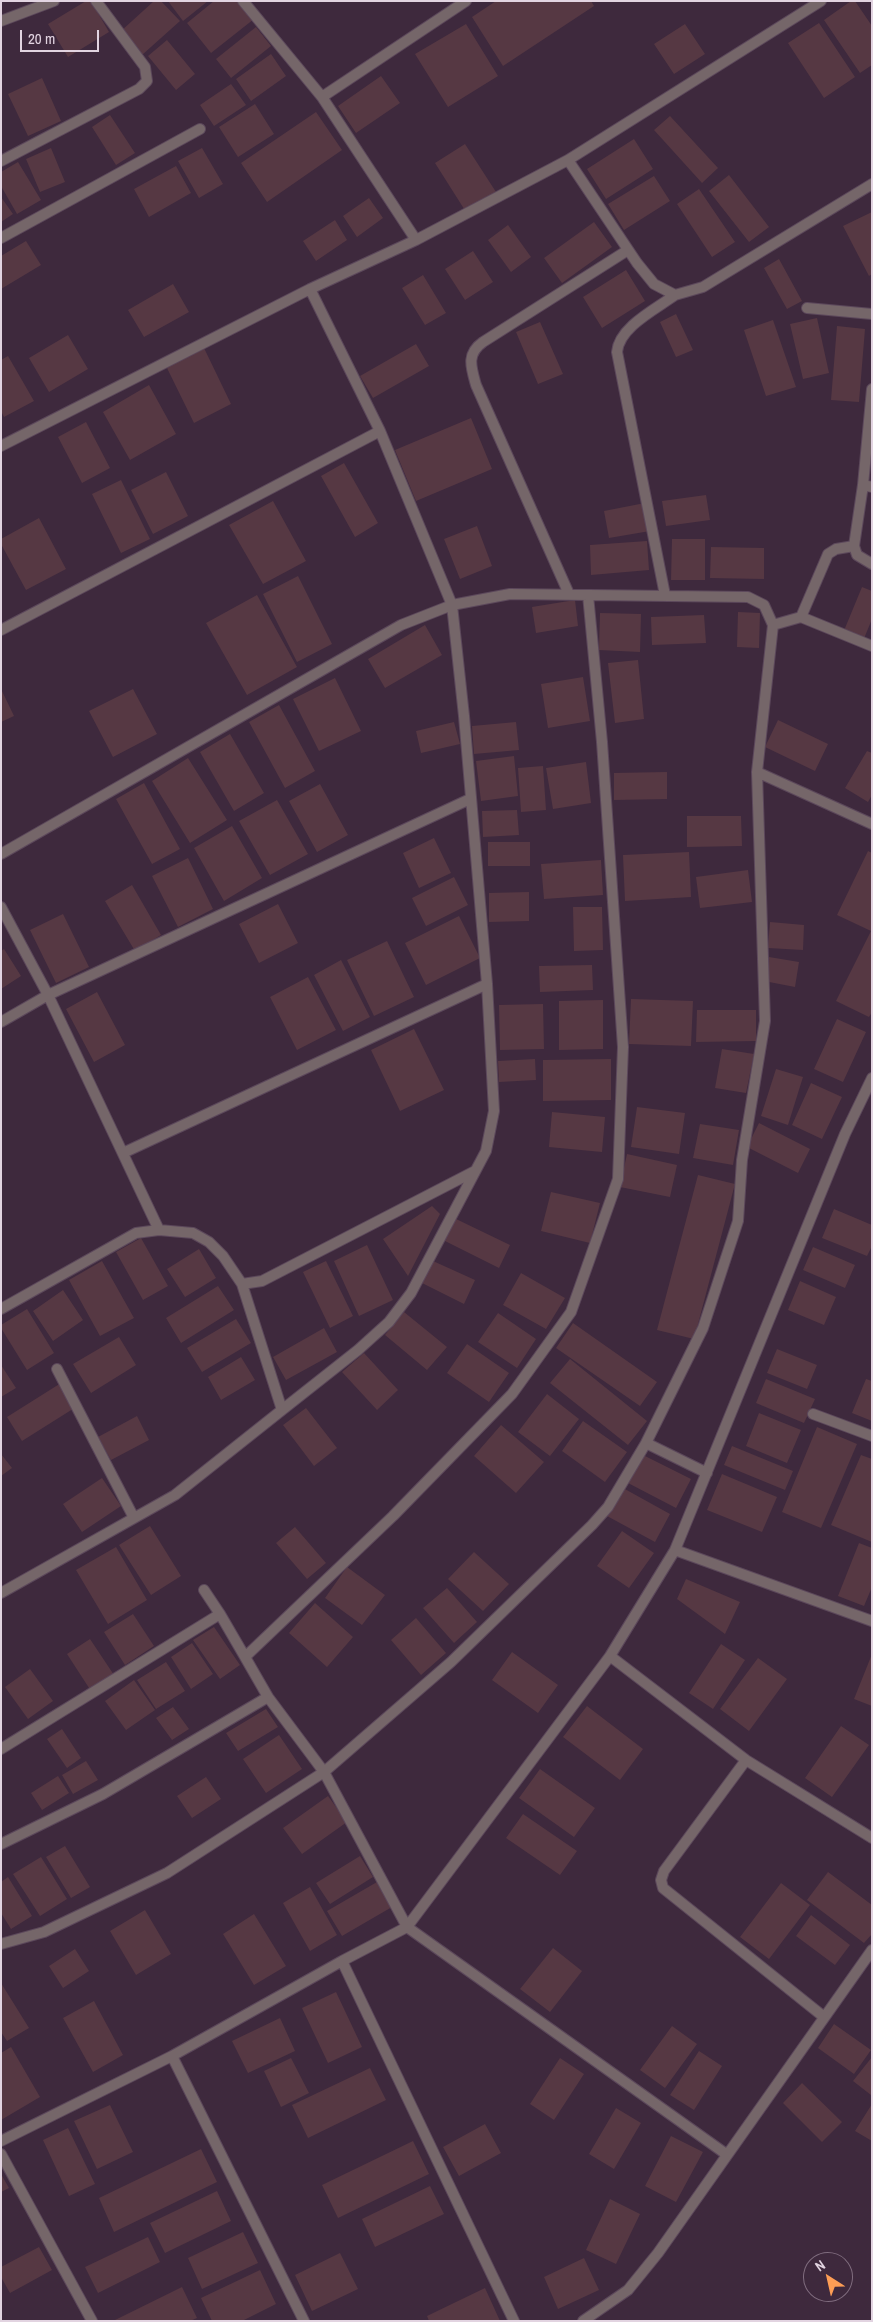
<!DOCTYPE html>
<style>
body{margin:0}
#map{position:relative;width:873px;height:2322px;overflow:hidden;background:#3e293d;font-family:"Archivo Narrow",sans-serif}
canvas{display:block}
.frame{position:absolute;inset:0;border:2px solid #e2d4e1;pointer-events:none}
.north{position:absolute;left:803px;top:2252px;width:50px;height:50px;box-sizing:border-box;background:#3e293d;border:1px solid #806d7f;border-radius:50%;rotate:325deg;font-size:14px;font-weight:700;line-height:20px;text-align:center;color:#e2d4e1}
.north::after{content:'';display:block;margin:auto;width:18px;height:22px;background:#fd9d55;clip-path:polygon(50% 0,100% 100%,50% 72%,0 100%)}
.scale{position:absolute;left:20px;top:30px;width:79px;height:22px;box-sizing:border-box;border:2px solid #e2d4e1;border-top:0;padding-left:6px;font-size:15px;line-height:18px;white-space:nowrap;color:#e2d4e1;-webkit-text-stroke:4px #3e293d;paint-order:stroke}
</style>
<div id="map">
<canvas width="873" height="2322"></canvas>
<div class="frame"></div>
<div class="north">N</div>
<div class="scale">20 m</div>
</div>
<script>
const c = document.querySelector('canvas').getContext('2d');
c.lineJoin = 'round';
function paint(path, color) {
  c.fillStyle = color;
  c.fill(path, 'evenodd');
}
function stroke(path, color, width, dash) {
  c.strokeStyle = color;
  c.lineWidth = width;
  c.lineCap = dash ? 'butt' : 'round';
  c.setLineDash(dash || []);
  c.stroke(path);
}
paint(new Path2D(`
 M86 1H91L109 32 68 57 48 24Z
 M154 1H161L180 21 142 55 121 31Z
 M168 1H208L183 21Z
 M214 1H239L254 19 211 53 187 23Z
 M496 1H591L594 6 503 66 472 17Z
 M851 1H855L872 26V65L860 73 824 20Z
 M819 23 855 77 824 98 788 43Z
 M466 24 498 76 448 107 415 54Z
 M685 24 705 54 674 74 654 44Z
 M256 27 271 46 231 78 216 59Z
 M167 40 195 74 176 90 148 56Z
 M271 54 286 76 251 101 236 79Z
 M381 76 400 103 356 133 338 106Z
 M42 78 61 121 28 136 8 94Z
 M231 84 246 105 214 126 200 105Z
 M255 104 274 134 238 157 219 127Z
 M316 112 342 150 267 202 241 163Z
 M110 115 135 153 116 165 92 127Z
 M670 116 718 168 702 183 654 130Z
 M634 139 653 169 606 199 587 169Z
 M465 144 496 192 466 212 435 163Z
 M51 148 65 182 40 192 26 159Z
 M202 148 223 184 199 198 178 161Z
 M18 162 41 200 17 214 1 186V172Z
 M176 166 191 193 149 217 134 189Z
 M729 175 769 227 749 242 709 191Z
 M654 176 670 201 624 230 608 204Z
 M699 189 735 242 712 257 677 204Z
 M1 197 13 214 1 222Z
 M369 198 383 218 357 237 343 216Z
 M872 212V274L869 276 843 226Z
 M335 220 347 240 316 261 303 241Z
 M594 222 612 247 562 283 544 258Z
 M508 225 531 257 511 272 488 240Z
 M26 241 41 265 1 289V256Z
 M473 251 493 282 465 300 445 269Z
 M779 259 802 301 787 309 764 268Z
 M626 270 645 301 602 328 583 297Z
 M423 275 446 313 425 325 402 288Z
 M173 284 189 312 144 337 128 310Z
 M676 314 693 350 676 357 660 322Z
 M817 318 829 373 803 379 790 324Z
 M773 320 796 387 766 396 744 330Z
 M540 322 563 374 538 384 516 332Z
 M837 326 865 329 859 402 831 400Z
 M68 335 88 369 49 392 29 358Z
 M416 344 429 366 373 398 360 376Z
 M204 348 231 404 194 423 166 366Z
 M8 356 34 401 4 417 1 411V360Z
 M149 385 176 434 130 460 103 412Z
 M471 418 492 469 416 501 395 450Z
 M86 422 110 468 82 483 58 437Z
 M344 463 378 523 355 537 321 476Z
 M166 472 188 516 153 534 131 490Z
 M121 480 150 539 121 553 92 494Z
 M706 495 710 520 666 526 662 501Z
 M273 501 306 561 263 584 229 525Z
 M645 503 650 531 609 538 604 511Z
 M39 518 66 569 26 590 1 544V539Z
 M477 526 492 566 460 579 444 539Z
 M672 539H705V580H671Z
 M647 541 649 570 591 575 590 545Z
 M711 547 764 548V579L710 578Z
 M298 576 332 644 297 662 263 594Z
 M862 587 872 591V619L863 641 843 633Z
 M257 595 297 667 247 695 206 623Z
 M575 600 578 626 536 633 532 607Z
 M738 612 760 613 759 648 737 647Z
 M600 613 641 614 640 652 599 650Z
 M704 615 706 643 652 645 651 617Z
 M425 625 442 655 385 688 368 659Z
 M638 660 644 719 615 723 608 663Z
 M583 677 590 721 548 728 541 684Z
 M335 678 361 731 319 751 293 699Z
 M1 689 14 716 1 722Z
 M133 689 157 734 113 757 89 711Z
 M279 705 315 771 285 788 249 722Z
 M778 720 828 744 815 771 765 747Z
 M454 722 460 744 421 753 416 731Z
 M516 722 519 750 474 754 472 726Z
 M230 734 264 793 234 811 200 752Z
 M867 751 872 753V795L868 802 845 788Z
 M514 756 518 796 481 801 476 761Z
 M188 758 227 820 190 843 152 781Z
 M586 762 591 803 553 809 546 768Z
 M543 766 546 810 521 812 518 768Z
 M667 772V799L614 800V773Z
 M144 783 180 849 152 864 116 799Z
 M320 784 348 835 317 852 289 801Z
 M277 800 308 854 270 875 239 821Z
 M517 810 519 835 483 837 482 811Z
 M687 816H741L742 846 687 847Z
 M232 826 262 878 224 901 194 848Z
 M434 838 451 873 419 888 403 853Z
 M488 842H530V866H488Z
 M868 851 872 853V1012L869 1017 836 1001 871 931 837 915Z
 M689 852 691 897 625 901 623 855Z
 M188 858 213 909 178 927 152 876Z
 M601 860 603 895 544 899 541 864Z
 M748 870 752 902 700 908 696 877Z
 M454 877 468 905 426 926 412 898Z
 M132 885 161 935 135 951 105 901Z
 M529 892V921L489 922V893Z
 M278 904 298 943 259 963 239 924Z
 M573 907H602L603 950 574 951Z
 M63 914 89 967 56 983 30 930Z
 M459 916 480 958 426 985 405 943Z
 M770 922 804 925 803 950 768 948Z
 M387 941 414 997 374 1016 347 960Z
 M4 949 21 976 1 989V951Z
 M769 957 799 962 795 987 764 981Z
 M341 960 370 1017 343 1031 314 975Z
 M592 965 593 990 540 992 539 966Z
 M308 977 336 1030 297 1050 270 997Z
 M97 992 125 1045 94 1062 66 1009Z
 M631 999 693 1001 691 1046 629 1044Z
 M603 1000V1049L559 1050V1001Z
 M543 1004 544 1049 500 1050 499 1005Z
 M697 1010H756V1041L696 1042Z
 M837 1019 866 1032 843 1082 814 1069Z
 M414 1029 444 1090 400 1111 371 1050Z
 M722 1049 754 1054 746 1093 715 1088Z
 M535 1059 536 1080 499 1082 498 1061Z
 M611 1059V1100L543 1101V1060Z
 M776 1069 803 1077 788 1125 761 1116Z
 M811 1083 842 1097 822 1139 792 1125Z
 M637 1107 685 1113 679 1154 631 1147Z
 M552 1112 605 1117 602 1152 549 1147Z
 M759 1123 810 1149 798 1173 747 1147Z
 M700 1124 739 1130 733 1165 693 1158Z
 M627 1154 677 1165 670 1197 620 1187Z
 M698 1175 735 1184 694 1339 657 1330Z
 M551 1192 600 1203 590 1243 541 1231Z
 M432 1206 440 1214 408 1276 383 1239Z
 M834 1209 872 1225V1246L867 1256 822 1238Z
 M454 1218 510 1245 499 1268 443 1240Z
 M141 1238 168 1286 143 1300 116 1252Z
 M367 1245 393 1300 359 1316 334 1261Z
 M813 1247 855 1265 845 1288 803 1270Z
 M199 1249 216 1278 185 1297 167 1269Z
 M102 1261 134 1318 100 1336 69 1280Z
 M326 1261 353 1316 330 1328 303 1272Z
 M433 1261 475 1280 464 1304 422 1283Z
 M521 1273 565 1298 546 1329 503 1305Z
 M800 1281 836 1297 824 1325 788 1310Z
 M218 1286 234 1310 181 1343 166 1318Z
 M63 1290 83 1320 53 1341 33 1311Z
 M27 1309 54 1353 27 1370 1 1328V1325Z
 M404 1312 447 1347 427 1370 385 1335Z
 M498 1313 536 1339 517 1368 478 1342Z
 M236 1319 251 1343 202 1372 187 1348Z
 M573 1323 657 1382 640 1406 556 1348Z
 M324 1328 337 1352 286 1380 273 1357Z
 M119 1337 136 1365 91 1393 73 1364Z
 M467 1344 509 1373 489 1402 447 1373Z
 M777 1349 817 1365 807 1389 767 1373Z
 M364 1353 398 1390 377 1410 342 1372Z
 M241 1357 255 1380 221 1400 208 1377Z
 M570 1359 647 1421 628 1445 550 1383Z
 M1 1365 16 1388 1 1397Z
 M766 1379 815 1399 804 1423 756 1403Z
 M866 1379 872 1381V1421L852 1413Z
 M61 1383 76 1407 22 1441 7 1417Z
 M547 1394 579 1419 550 1456 518 1432Z
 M306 1408 337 1448 314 1466 283 1425Z
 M759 1413 801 1430 787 1463 746 1446Z
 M137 1416 149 1440 111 1460 98 1437Z
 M583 1421 627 1452 605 1482 562 1451Z
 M501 1425 544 1462 516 1493 474 1456Z
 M817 1427 857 1444 821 1528 782 1512Z
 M732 1446 793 1471 785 1490 724 1465Z
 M1 1454 12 1468 1 1476Z
 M643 1455 691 1479 676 1508 628 1483Z
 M861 1455 872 1459V1542L831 1525Z
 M722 1474 777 1497 762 1532 707 1510Z
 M102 1478 121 1506 82 1532 63 1504Z
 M623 1488 670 1514 655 1542 607 1516Z
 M150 1526 181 1576 151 1595 119 1545Z
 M295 1527 326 1563 307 1579 276 1543Z
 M622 1531 654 1553 629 1588 597 1566Z
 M859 1543 872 1548V1587L864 1606 838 1596Z
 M116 1547 147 1600 108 1624 76 1570Z
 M474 1552 509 1584 483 1611 448 1579Z
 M347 1567 385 1595 362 1625 325 1598Z
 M686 1579 740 1602 725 1634 677 1599Z
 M447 1588 477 1622 454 1643 423 1608Z
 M315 1603 353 1637 327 1667 289 1633Z
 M133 1614 154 1646 125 1665 104 1632Z
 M416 1618 446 1653 421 1675 391 1640Z
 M214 1627 240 1665 220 1679 193 1640Z
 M90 1639 114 1675 91 1691 67 1654Z
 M192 1643 213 1674 191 1689 171 1657Z
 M721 1644 745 1660 713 1709 689 1693Z
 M512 1652 558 1685 538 1713 492 1680Z
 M872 1654V1706L854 1699Z
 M758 1658 787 1679 749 1731 720 1709Z
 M166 1662 185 1691 156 1709 137 1680Z
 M30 1669 53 1701 28 1719 5 1687Z
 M134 1680 155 1710 126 1730 105 1701Z
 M587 1706 643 1749 620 1780 563 1737Z
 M173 1707 189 1729 172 1740 156 1718Z
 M266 1709 278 1727 238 1751 226 1733Z
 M841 1726 869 1745 832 1797 805 1778Z
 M62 1729 81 1758 67 1768 47 1739Z
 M279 1735 302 1769 266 1793 243 1759Z
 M86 1761 98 1780 73 1794 62 1775Z
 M540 1769 595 1808 574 1837 519 1798Z
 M58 1776 69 1793 42 1810 31 1793Z
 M206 1777 221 1799 192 1818 177 1796Z
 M328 1796 347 1822 302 1854 283 1828Z
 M523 1814 577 1851 560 1875 506 1838Z
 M65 1846 90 1887 71 1898 46 1857Z
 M360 1856 373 1877 330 1904 316 1883Z
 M41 1857 67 1899 40 1916 13 1874Z
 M828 1872 872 1905V1934L864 1943 807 1900Z
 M8 1877 32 1916 11 1929 1 1913V1882Z
 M377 1882 392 1907 342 1936 327 1911Z
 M781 1883 810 1905 769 1959 740 1937Z
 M310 1887 337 1935 310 1951 283 1903Z
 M145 1910 171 1954 136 1975 110 1931Z
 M254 1914 286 1966 254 1985 223 1934Z
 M811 1915 850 1945 835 1965 796 1936Z
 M553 1948 582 1971 550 2012 520 1989Z
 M75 1949 89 1971 63 1988 49 1966Z
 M1 1983 29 2028 7 2041 1 2032Z
 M336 1992 362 2047 328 2063 302 2008Z
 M94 2001 123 2055 93 2072 63 2018Z
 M280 2018 295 2051 248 2073 232 2041Z
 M834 2024 871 2050 854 2074 818 2048Z
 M672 2026 697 2044 665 2088 640 2070Z
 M11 2047 40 2097 1 2120V2053Z
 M699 2051 722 2066 694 2110 670 2095Z
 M872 2057V2093L871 2095 853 2081Z
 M291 2058 309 2093 281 2107 264 2071Z
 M560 2058 584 2074 554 2120 530 2104Z
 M370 2068 386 2100 308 2138 292 2105Z
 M802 2083 842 2122 822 2142 783 2103Z
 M872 2104V2141L855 2131Z
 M110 2105 133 2152 97 2169 74 2121Z
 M616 2108 641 2123 614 2169 589 2154Z
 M485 2124 501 2153 459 2176 443 2147Z
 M68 2128 95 2184 69 2196 43 2140Z
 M671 2136 703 2152 676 2202 645 2186Z
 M413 2141 429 2174 338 2218 322 2185Z
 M201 2149 217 2182 114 2232 99 2198Z
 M1 2174 9 2188 1 2192Z
 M430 2186 444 2214 375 2247 362 2219Z
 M217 2191 231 2221 165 2253 150 2223Z
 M610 2199 640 2214 616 2264 586 2250Z
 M243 2232 258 2263 202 2289 188 2258Z
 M148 2237 160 2262 98 2293 85 2267Z
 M39 2247 52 2270 10 2293 1 2277V2267Z
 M340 2253 358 2289 312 2311 295 2275Z
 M584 2258 599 2290 558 2309 544 2277Z
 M260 2270 276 2304 242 2321H212L201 2298Z
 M182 2287 197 2318 190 2321H113Z
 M485 2288 500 2321H429L427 2316Z`), '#563843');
const street = new Path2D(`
 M243 1 322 97 416 240
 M1 21 54 1
 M322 97 466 1
 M568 160 637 263 654 284 675 295 703 287 872 184
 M1 161 139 89 147 81 145 67 96 1
 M1 238 200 129
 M807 308 872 314
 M872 389 863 485 872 487
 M1 446 310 289 416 240 568 160 821 1
 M863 485 854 546 857 555 872 564
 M569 594 476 385C471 367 466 354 483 342L628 250
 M588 595 602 742 623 1047 618 1179 571 1312 512 1394 393 1516 245 1657 268 1697 324 1772 407 1927 726 2154
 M665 595 617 352C619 327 656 309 675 295
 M801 617 872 646
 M773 625 801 617 828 554 836 549 854 546
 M1 630 380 431
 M1 854 401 625 452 605 510 594 748 597 764 605 773 625 757 772 872 824
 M1 907 48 995 159 1230 193 1233 209 1242 223 1256 242 1284 282 1410 175 1495 1 1593
 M1 1022 48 995 470 799
 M123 1153 487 984
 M242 1284 262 1281 475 1171
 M1 1309 136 1233 159 1230
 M57 1369 134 1518
 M282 1410 358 1350 389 1322 411 1293 486 1151 494 1111 487 984 464 716 452 605 380 431 310 289
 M813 1414 872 1436
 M646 1443 707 1473
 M675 1550 872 1621
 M204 1590 220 1614
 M610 1656 746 1760 872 1838
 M1 1749 220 1614 245 1657
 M746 1760 664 1871 661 1880 663 1888 824 2017
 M1 1844 103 1794 268 1697
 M1 1944 44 1932 167 1873 324 1772 451 1662 592 1525 608 1507 646 1443 703 1328 738 1221 742 1160 765 1021 757 772
 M342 1961 514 2321
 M172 2056 304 2321
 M1 2141 172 2056 342 1961 407 1927 610 1656 675 1550 845 1134 872 1078
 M1 2154 92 2321
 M583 2321 628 2290 658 2253 872 1950`);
stroke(street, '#5c485b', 12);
stroke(street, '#756669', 10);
</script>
